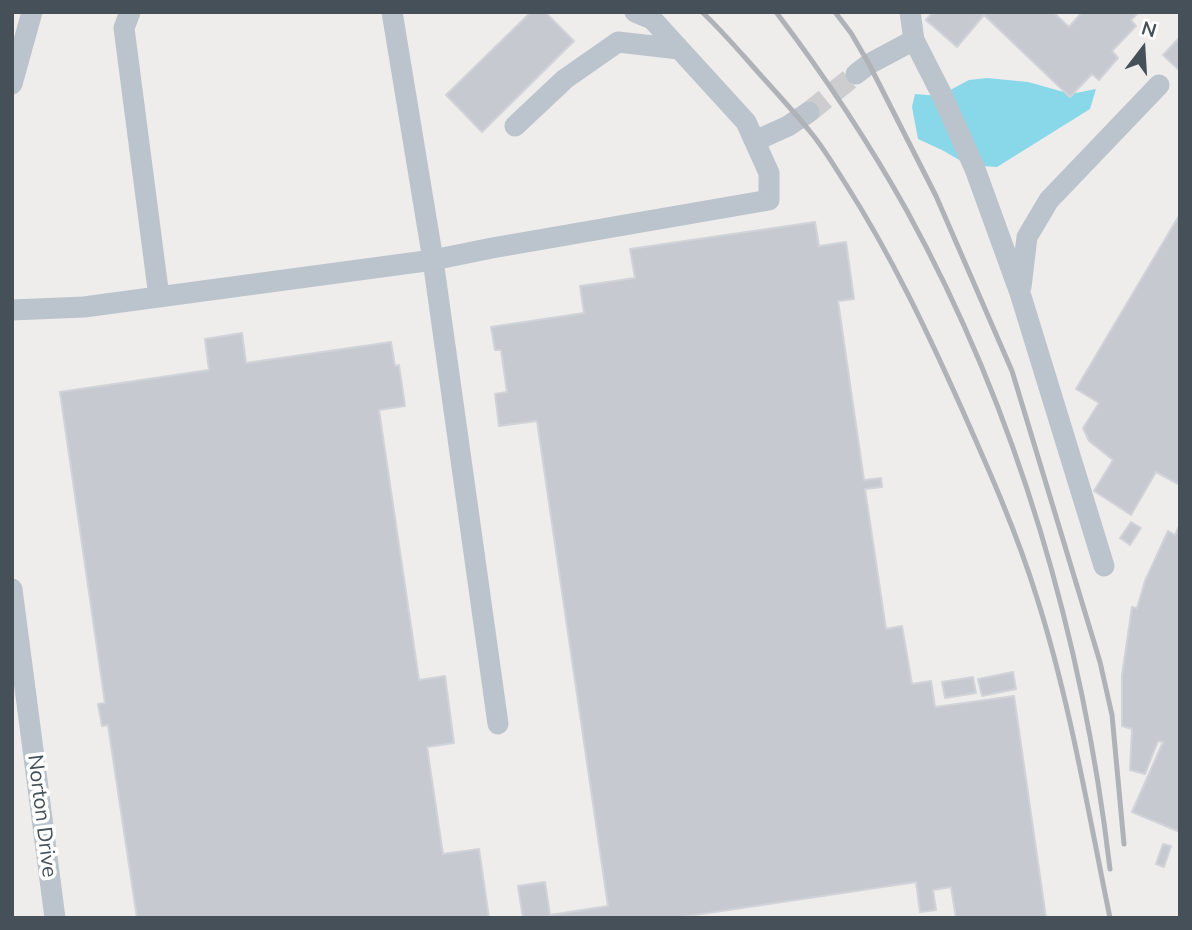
<!DOCTYPE html>
<style>
body{margin:0}
#map{position:relative;width:1192px;height:930px;overflow:hidden;background:#efecec;font-family:Mulish,sans-serif}
canvas{display:block}
.frame{position:absolute;inset:0;border:14px solid #455059;pointer-events:none}
.north{position:absolute;left:1108px;top:14px;width:70px;height:70px;-webkit-text-stroke:5px #fff;paint-order:stroke;rotate:17deg;font-size:19px;font-weight:700;line-height:28px;text-align:center;color:#455059}
.north::after{content:'';display:block;margin:auto;width:24px;height:32px;background:#455059;clip-path:polygon(50% 0,100% 100%,50% 72%,0 100%)}
</style>
<div id="map">
<canvas width="1192" height="930"></canvas>
<div class="frame"></div>
<div class="north">N</div>
</div>
<script>
const c = document.querySelector('canvas').getContext('2d');
c.lineJoin = 'round';
function paint(path, color) {
  c.fillStyle = color;
  c.fill(path, 'evenodd');
}
function stroke(path, color, width, dash) {
  c.strokeStyle = color;
  c.lineWidth = width;
  c.lineCap = dash ? 'butt' : 'round';
  c.setLineDash(dash || []);
  c.stroke(path);
}
function write(font, color, halo, rows, align = 'center') {
  c.font = font + ' Mulish,sans-serif';
  c.lineWidth = 7;
  c.setLineDash([]);
  c.textBaseline = 'middle';
  c.strokeStyle = halo;
  c.fillStyle = color;
  for (const [text, x, y, turn = 0] of rows) {
    c.save();
    c.translate(x, y);
    c.rotate((+turn || 0) * Math.PI / 180);
    c.textAlign = isNaN(turn) ? turn : align;
    if (halo) c.strokeText(text, 0, 0);
    c.fillText(text, 0, 0);
    c.restore();
  }
}
paint(new Path2D(`
 M987 78 1028 82 1071 94 1096 89 1090 109 997 167 968 165 942 150 918 139 912 107 915 94 939 96 969 80Z`), '#88d8e9');
const building = new Path2D(`
 M531 12H545L574 41 482 132 446 95Z
 M933 12H1053L1069 27 1082 12H1139L1131 20 1136 26 1112 51 1118 58 1099 80 1092 74 1070 97 984 15 957 47 926 20Z
 M1180 37V71L1163 55Z
 M1180 214V485L1156 472 1131 515 1094 491 1113 460 1089 441 1083 428 1099 403 1076 389Z
 M815 222 819 246 846 242 854 299 838 301 864 480 881 478 882 487 865 489 886 629 902 626 912 684 931 681 935 707 1014 696 1046 918H956L951 887 933 890 936 910 920 912 916 882 675 918H523L518 886 545 882 550 915 608 906 537 421 499 426 495 394 507 392 501 350H495L491 327 584 313 580 286 635 278 630 249Z
 M242 333 246 363 391 342 395 366 399 365 405 406 379 410 419 680 445 676 454 743 427 747 443 854 479 849 489 918H137L108 725 102 726 98 704 105 703 60 392 209 370 205 339Z
 M1131 522 1141 528 1130 545 1120 538Z
 M1180 524V832L1132 812 1163 742 1158 741 1145 774 1130 770 1132 729 1122 726V675L1132 607 1137 608 1145 581 1168 531 1175 535Z
 M1013 672 1016 689 982 696 978 679Z
 M973 677 976 693 945 698 942 682Z
 M1163 844 1171 846 1164 867 1156 864Z`);
paint(building, '#c6c9cf');
stroke(building, '#d0d3d8', 2);
stroke(new Path2D(`
 M809 112 856 74`), '#cdcdcf', 21, [21, 10]);
stroke(new Path2D(`
 M130 12 124 28 159 297
 M392 12 433 260 498 724
 M910 12 914 40 941 93 975 169 1020 293 1104 566
 M856 74 869 64 914 40
 M12 84 32 12
 M515 126 565 79 618 42 679 49
 M755 141 788 126 809 112
 M1021 287 1027 237 1049 200 1159 85
 M12 310 84 307 433 260 492 248 769 200V173L746 122 652 19 635 12
 M12 589 55 918`), '#bbc4cc', 21);
stroke(new Path2D(`
 M702 12C719 28 734 45 749 62 770 86 792 109 812 134 825 150 836 169 847 186 892 257 927 331 961 407 989 470 1017 533 1037 598 1070 702 1088 811 1110 918
 M776 12C824 75 868 141 907 211 1018 413 1083 640 1110 869
 M835 12 851 33 869 64 936 196 1012 371 1100 662 1112 715 1124 844`), '#afb2b7', 5);
write('21px', '#455059', '#fff', [
 ["Norton Drive",42,816,83]
]);
</script>
